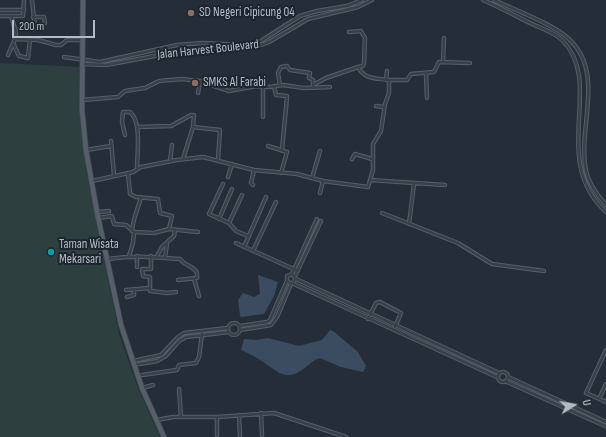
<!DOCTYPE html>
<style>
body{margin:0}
#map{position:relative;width:606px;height:437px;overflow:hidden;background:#252e38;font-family:"Sofia Sans Condensed",sans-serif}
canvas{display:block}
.north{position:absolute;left:554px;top:385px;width:40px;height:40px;-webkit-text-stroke:3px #1d252e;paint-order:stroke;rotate:79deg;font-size:11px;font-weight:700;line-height:16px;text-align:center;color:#b3bbc5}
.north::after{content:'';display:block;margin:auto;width:14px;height:18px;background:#b3bbc5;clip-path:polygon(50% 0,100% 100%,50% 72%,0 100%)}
.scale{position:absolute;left:12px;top:20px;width:83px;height:18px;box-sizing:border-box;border:2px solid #b3bbc5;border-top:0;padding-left:5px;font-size:12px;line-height:14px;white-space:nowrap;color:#b3bbc5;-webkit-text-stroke:3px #1d252e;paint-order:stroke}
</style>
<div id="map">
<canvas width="606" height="437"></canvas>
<div class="north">U</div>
<div class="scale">200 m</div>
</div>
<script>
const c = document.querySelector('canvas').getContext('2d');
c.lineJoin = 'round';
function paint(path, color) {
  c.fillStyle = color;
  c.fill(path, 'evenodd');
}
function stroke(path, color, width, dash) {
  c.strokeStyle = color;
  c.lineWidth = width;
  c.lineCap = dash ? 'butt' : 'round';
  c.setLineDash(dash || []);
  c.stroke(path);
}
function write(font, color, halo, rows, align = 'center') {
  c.font = font + ' "Sofia Sans Condensed",sans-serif';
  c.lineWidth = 4;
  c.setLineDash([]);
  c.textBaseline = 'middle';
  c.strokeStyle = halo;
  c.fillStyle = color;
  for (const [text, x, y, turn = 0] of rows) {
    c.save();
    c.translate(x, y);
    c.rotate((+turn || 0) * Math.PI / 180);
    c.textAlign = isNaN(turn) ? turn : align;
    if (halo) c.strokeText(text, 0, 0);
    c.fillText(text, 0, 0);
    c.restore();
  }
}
paint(new Path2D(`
 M0 63 80 67 86 169 119 334 138 388 160 437H0Z`), '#2d3f3f');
paint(new Path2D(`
 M258 275 278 282 274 296 264 314 241 317 240 315 238 300 243 293 254 297 260 294Z
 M330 330 333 331 358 352 366 366 363 372 341 367 320 358C310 361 306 369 297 373 283 379 277 371 266 364 258 358 250 354 241 350L244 339 255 340 268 338 299 346 322 340Z`), '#3c4c60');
const street = new Path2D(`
 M32 0 35 28
 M483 0C499 7 514 15 530 23 540 28 554 32 562 40 606 84 548 158 606 212
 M494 0C515 10 553 24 569 39 606 74 577 128 586 171 589 184 597 195 606 205
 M0 10H24
 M0 16H23L24 0
 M11 16 16 32 15 39
 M33 17H44L45 23
 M349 32 361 31 365 38 364 63 363 66 358 67
 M14 45 19 56 28 58 30 40
 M8 55 15 39 38 40 56 45H61L67 40H82
 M64 57 100 62 177 45 202 43 246 45 261 41 300 16 317 11 347 6 362 0
 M443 62 444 38
 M83 64 106 65 187 50 253 48 269 42 308 19 358 7 372 0
 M426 74 427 98
 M386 80 387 71
 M389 80H407L411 74 434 72 439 62 470 63
 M280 85 278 73 281 67 287 66 290 70 310 73 309 78 313 80V86
 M263 87V117
 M274 87 276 95 287 96V97L282 150
 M198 93 200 81
 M82 100 118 97 125 91 145 88 159 81 182 79 200 81 229 91 257 86 269 87 283 85 304 88 330 87
 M376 106 384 107
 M137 127 171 126 191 115H194L193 127 183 159
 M193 127 220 130 218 160
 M125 135 122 122 123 112H130C142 121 137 154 137 169
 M111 141 114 175
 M268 146 287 152 281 173
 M86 150 111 146
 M352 159 355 154 372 159
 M170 161 172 145
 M128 173 130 194 136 197 158 199 160 213 172 216 169 229
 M228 177 232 164
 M312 178 320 151
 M370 180 445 185
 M92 181 133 172 141 167 177 160 203 157 254 170 297 174 323 181 368 187 373 170V144L381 131 385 104 389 93V80C376 78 365 80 358 67L326 78 313 85
 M223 184 209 214 229 223 236 231 248 236
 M253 185 251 183 254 170
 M320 193 323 181
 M97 212 109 211
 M382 213 458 243 492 264 544 271
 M98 218 112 216 114 224 126 225 134 232
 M219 219 232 189
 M229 223 242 195
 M409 224 414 184
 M132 231C133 218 138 209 141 197
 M236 243 298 271
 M244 247 266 197
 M253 251 276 202
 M129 256 133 243 134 232 154 233 169 229 198 232
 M137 256V267
 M157 256 162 247 174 236 175 230
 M165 257 167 244
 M108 259C135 255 153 257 180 259 186 267 193 265 197 273V278L178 280
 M292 274 296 279 291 284 287 281V276L292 274 317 219
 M295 276 321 221
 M194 279 199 296
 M296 279 499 373
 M294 284 497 377
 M150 288V291L167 293 176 292
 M126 290 150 288V277L143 276 142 269H151V256
 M127 297 134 295V289
 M368 319 376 303 380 302 401 313 395 327
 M228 329a6 6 0 1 1 12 0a6 6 0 1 1-12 0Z
 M240 326 267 322 270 320 287 281
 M240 330 271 325 277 317 291 284
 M606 350 586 393 606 402
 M133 361 161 355 178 337 184 333 228 328
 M134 365 157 361 166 356 179 341 186 337 229 332
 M498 377a5 5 0 1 1 10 0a5 5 0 1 1-10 0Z
 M142 375 177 370 179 365 196 363 199 357 202 334
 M508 377 606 422
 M505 381 605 426
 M142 388 153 385
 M179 389 181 417
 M599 399 606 384
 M261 413 262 435
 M239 415 240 437
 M217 417V435
 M157 420 173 417H217L274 413 346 437`);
const primary = new Path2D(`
 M83 0 82 110 86 150 97 212 121 325 142 388 164 437`);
stroke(street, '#565e67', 4.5);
stroke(primary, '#414952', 6);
stroke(street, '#384049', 2.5);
stroke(primary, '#565f69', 4.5);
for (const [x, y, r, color] of [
 [191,13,4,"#8d6e63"],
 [195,83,4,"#8d6e63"],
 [51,252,4,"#0f9aa8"]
]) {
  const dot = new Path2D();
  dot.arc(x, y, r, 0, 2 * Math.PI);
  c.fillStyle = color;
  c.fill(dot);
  stroke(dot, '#1d252e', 1.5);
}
write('13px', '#b3bbc5', '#1d252e', [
 ["SD Negeri Cipicung 04",199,13],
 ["SMKS Al Farabi",203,83],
 ["Taman Wisata",59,245],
 ["Mekarsari",59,260]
], 'left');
write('13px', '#b3bbc5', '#1d252e', [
 ["Jalan Harvest Boulevard",208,50,-6]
]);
</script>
